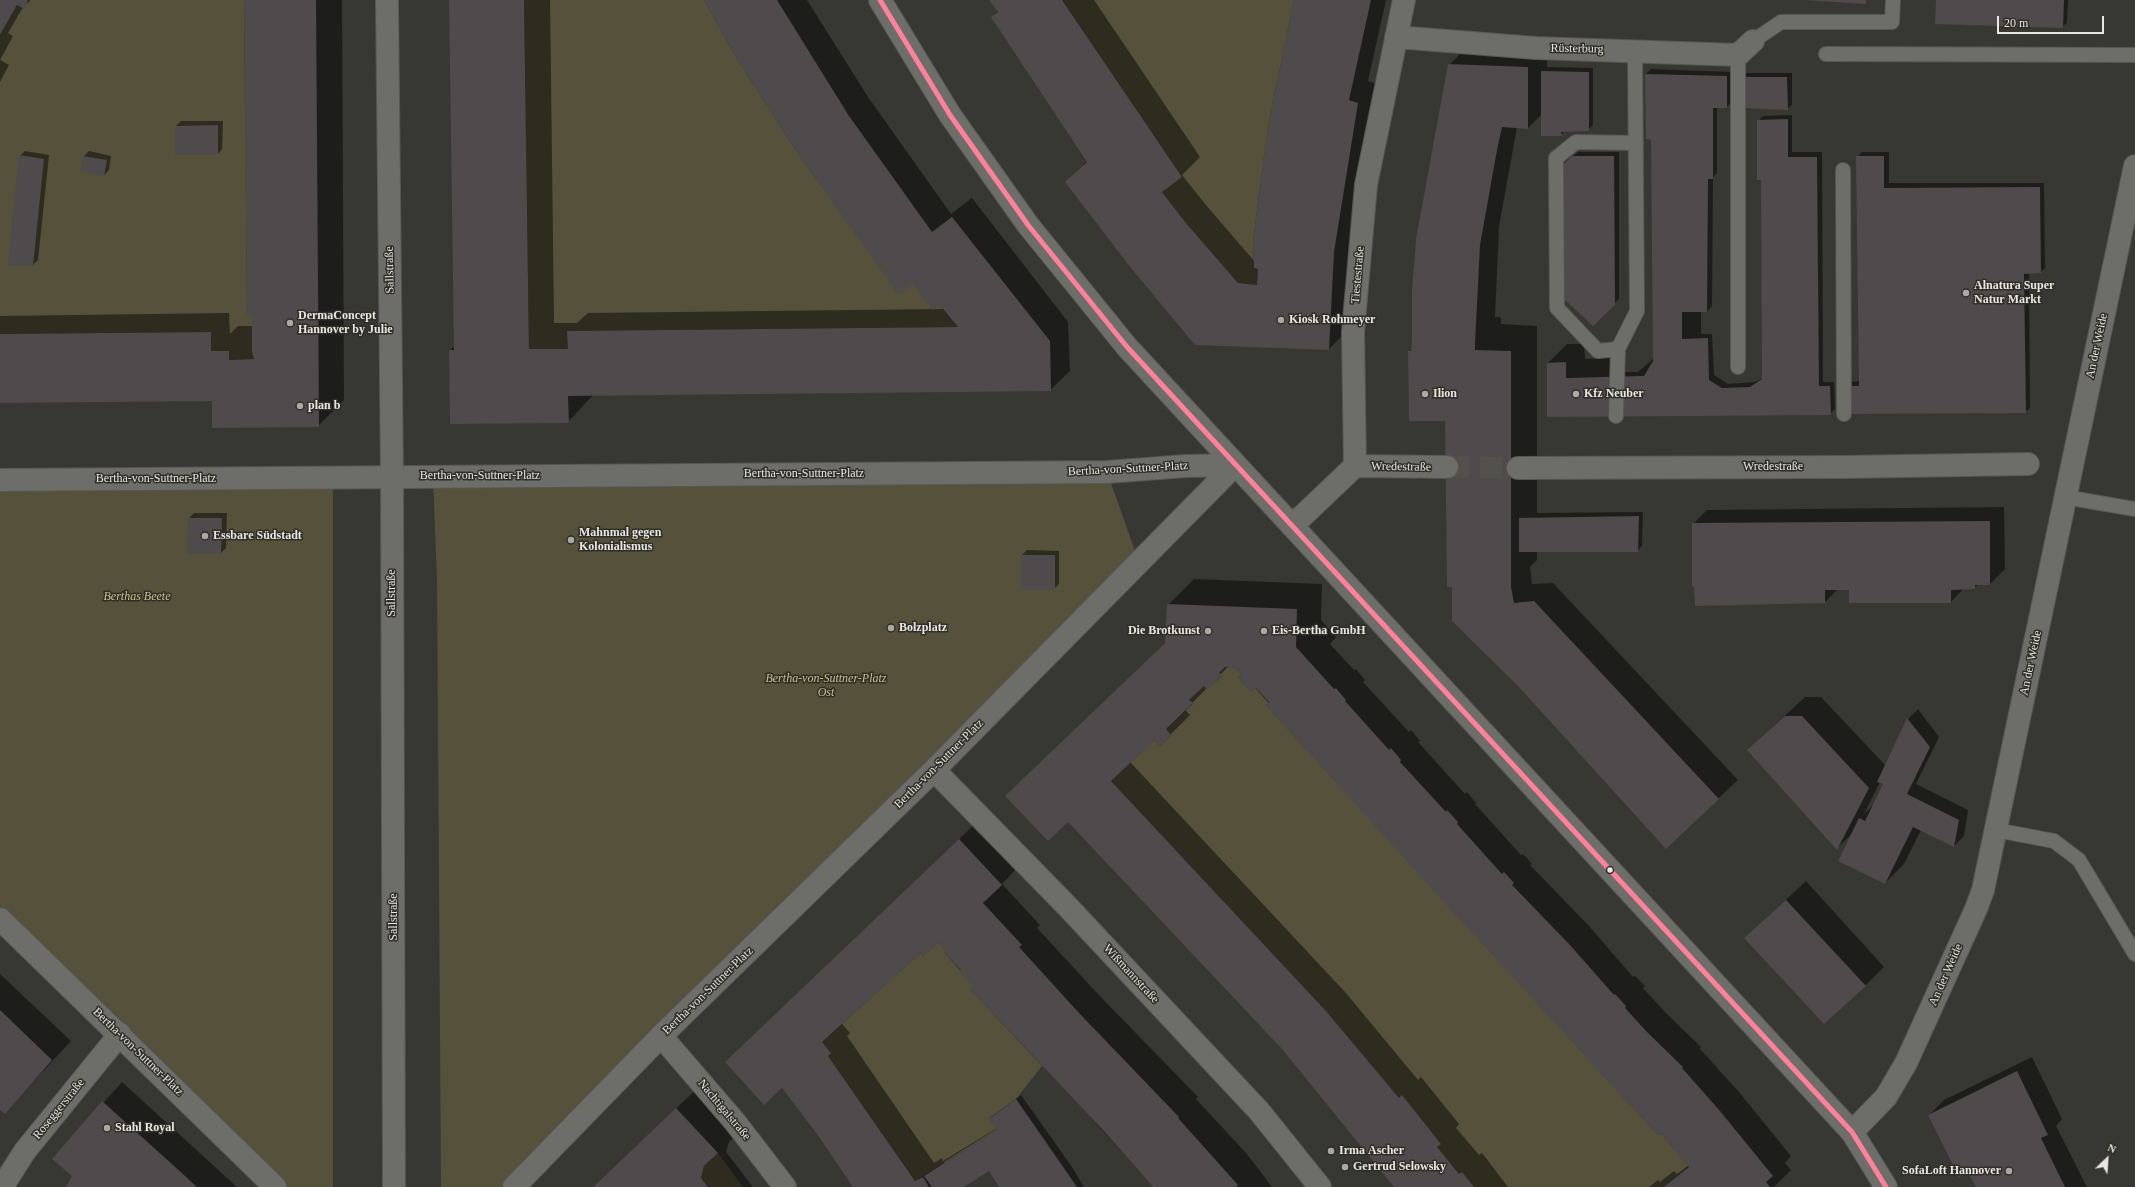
<!DOCTYPE html>
<meta charset="utf-8">
<style>
body{margin:0}
#map{position:relative;width:2135px;height:1187px;overflow:hidden;background:#373733;font-family:"Times New Roman",serif}
canvas{display:block}
.north{position:absolute;left:2087px;top:1139px;width:40px;height:40px;-webkit-text-stroke:3px #2f2e27;paint-order:stroke;rotate:25deg;font-size:11px;font-weight:700;line-height:16px;text-align:center;color:#e8e7e2}
.north::after{content:'';display:block;margin:auto;width:14px;height:18px;background:#e8e7e2;clip-path:polygon(50% 0,100% 100%,50% 72%,0 100%)}
.scale{position:absolute;left:1997px;top:16px;width:107px;height:18px;box-sizing:border-box;border:2px solid #e8e7e2;border-top:0;padding-left:5px;font-size:12px;line-height:14px;white-space:nowrap;color:#e8e7e2;-webkit-text-stroke:3px #2f2e27;paint-order:stroke}
</style>
<div id="map">
<canvas width="2135" height="1187"></canvas>
<div class="north">N</div>
<div class="scale">20 m</div>
</div>
<script>
const c = document.querySelector('canvas').getContext('2d');
c.lineJoin = 'round';
function paint(path, color) {
  c.fillStyle = color;
  c.fill(path, 'evenodd');
}
function stroke(path, color, width, dash) {
  c.strokeStyle = color;
  c.lineWidth = width;
  c.lineCap = dash ? 'butt' : 'round';
  c.setLineDash(dash || []);
  c.stroke(path);
}
function write(font, color, halo, rows, align = 'center') {
  c.font = font + ' "Times New Roman",serif';
  c.lineWidth = 3;
  c.setLineDash([]);
  c.textBaseline = 'middle';
  c.strokeStyle = halo;
  c.fillStyle = color;
  for (const [text, x, y, turn = 0] of rows) {
    c.save();
    c.translate(x, y);
    c.rotate((+turn || 0) * Math.PI / 180);
    c.textAlign = isNaN(turn) ? turn : align;
    if (halo) c.strokeText(text, 0, 0);
    c.fillText(text, 0, 0);
    c.restore();
  }
}
paint(new Path2D(`
 M28 0H244L247 315H252V351L254 359 229 360V351H211L210 332 0 334V35L17 5 24 9Z
 M524 0H704L736 57 795 149 856 234 940 305 958 327 568 331V349H529Z
 M1062 0H1294L1268 126 1253 242 1254 268 1258 269 1257 285 1238 283 1186 223 1162 192 1182 177Z
 M1107 472 1139 562 517 1187H441L437 581 433 477Z
 M333 479V1187H275L0 920V480Z
 M1225 667 1236 668 1241 674 1238 677 1251 692 1256 688 1269 702 1266 705 1658 1135 1661 1133 1689 1167 1664 1187H1474L1462 1172 1459 1174 1437 1147 1441 1144 1402 1096 1399 1098 1326 1011 1111 781 1155 740 1160 746 1171 735 1166 729 1193 704 1189 700 1204 686 1207 689 1222 676 1219 673Z
 M938 942 946 952 945 953 974 987 971 990 1042 1066 1016 1099 989 1118 997 1130 915 1181 828 1056 831 1053 822 1042 920 953 923 956Z
 M718 1153 743 1187H708L701 1178 704 1166Z`), '#56513a');
paint(new Path2D(`
 M0 0H31L23 7 8 33 13 36 0 60 9 65 0 82Z
 M245 0H342L344 400 318 426 213 398 0 402V316L229 313 230 334 238 326H253Z
 M451 0H550L554 323H577L588 313 944 309 705 0H807L868 97 951 214 972 198 1068 322 1070 371 1050 390 594 394 568 422 450 350 455 346Z
 M990 0H1094L1200 157 1182 175 1205 204 1255 262 1296 0H1386L1368 81 1377 84 1348 330 1329 349 1067 182 1087 161 992 17 998 11Z
 M1937 0H2068L2067 23 2062 27Z
 M1468 46 1547 48V67L1593 68V125L1588 130H1565L1561 135 1542 114 1528 128 1517 127 1499 226 1495 317H1501V324L1537 326V513L1643 512 1642 546 1637 551H1537V560L1530 567 1532 584 1553 583 1738 780 1666 847 1518 685 1446 420 1409 352 1412 348 1449 65Z
 M1651 69 1732 72 1731 103 1726 107H1717V173L1713 177 1712 306 1707 311H1701V334H1712L1714 375 1728 384 1755 382 1763 378 1762 179 1758 121 1763 116 1792 115V152H1822L1823 382H1834L1835 409 1830 414 1548 416V363L1567 344H1584L1585 359 1613 358 1614 372H1638L1654 358 1652 139 1646 74Z
 M1747 73H1792V105L1787 109 1742 77Z
 M181 121H223L222 149 218 154 176 126Z
 M25 151 49 155 38 260 33 265 20 156Z
 M89 151 111 156 109 170 104 175 81 170 84 156Z
 M1578 152H1619V299L1593 325 1569 160Z
 M1862 152H1889V183H2044L2045 268 2041 272 2029 273 2030 408 2025 412 1847 386 1851 382 1860 381 1857 157Z
 M2004 507 2005 569 1990 584H1979L1974 588H1964L1951 602 1838 589 1825 602 1695 585 1693 524 1707 510Z
 M194 513H227L226 548 221 553H188L189 518Z
 M1027 550 1059 551V584L1054 589 1022 555Z
 M1194 579 1322 584 1321 620 1336 637 1330 644 1354 670 1356 669 1365 680 1363 682 1409 732 1411 730 1420 741 1418 742 1465 794 1467 792 1476 803 1475 804 1521 855 1523 854 1532 864 1530 865 1589 926 1633 977 1635 976 1645 986 1643 988 1666 1013 1701 1047 1700 1049 1739 1092 1791 1156 1785 1163 1791 1170 1774 1187H1649L1658 1180 1660 1182 1674 1171 1677 1174 1689 1165 1661 1132 1236 667 1229 666 1185 710 1190 715 1160 745 1155 739 1130 762 1345 992 1418 1080 1421 1077 1459 1124 1456 1128 1479 1155 1482 1153 1508 1187H1395L1283 1049 1068 820 1006 796 1166 642 1168 605Z
 M1805 697H1821L1886 766 1908 719 1918 709 1939 737 1916 784 1968 810 1964 836 1954 846 1921 830 1904 864 1885 883 1853 833 1837 848 1748 750ZM1880 782 1884 784 1874 804 1864 814Z
 M978 821 1020 865 1002 884 1040 925 1037 928 1097 993 1198 1097 1196 1099 1247 1154 1272 1187H1153L975 987 938 940 920 951 841 1023 850 1033 847 1036 934 1163 942 1158 943 1161 997 1128 990 1119 1021 1095 1072 1167 1084 1187H1000L989 1170 962 1187H854L818 1133 746 1043ZM1001 1126 1002 1128 944 1164V1162Z
 M1806 881 1884 967 1865 986 1745 938Z
 M0 974 71 1041 5 1112 0 1109Z
 M2032 1057 2062 1119 2056 1126 2087 1187H1977L1969 1171 1929 1115 1944 1100Z
 M122 1082 237 1187H67L74 1176 54 1158Z
 M703 1083 744 1127 729 1142 726 1152 753 1187H593Z`), '#0007');
paint(new Path2D(`
 M0 0H28L24 9 17 5 0 35Z
 M244 0H316L319 427 212 428V401L0 403V334L211 332V351H229V360L254 359 252 352V315H247Z
 M449 0H524L529 349H568L567 331 958 327 940 305 933 310 913 284 899 295 795 149 736 57 704 0H777L849 116 932 232 952 217 1050 341 1051 391 568 396 569 423 450 424 449 350H454Z
 M989 0H1062L1182 177 1162 192 1186 223 1238 283 1257 285 1258 269 1254 268 1253 242 1268 126 1294 0H1371L1349 100 1358 103 1334 252 1329 350 1195 345 1131 268 1065 182 1087 162 991 17 998 12Z
 M1803 0H1866V4Z
 M1936 0H2064L2063 28 1935 24Z
 M1448 64 1528 67V129L1502 127 1497 150 1480 245 1475 343V350L1511 351V587L1514 603 1534 601 1719 799 1666 849 1518 686 1452 621V587H1447L1445 421H1409L1408 351H1411L1412 339V291L1416 239Z
 M1541 71 1589 72V131L1561 132 1562 136H1541Z
 M1645 74 1727 76V108H1713V179H1708L1707 312H1682V339L1708 338 1709 380 1722 388 1750 387 1762 379 1761 180H1757V120L1788 119V157H1817L1819 386H1830L1831 415 1547 417V363L1566 362V378L1644 376 1653 361 1651 140 1646 139Z
 M1741 77H1787L1788 110 1741 108Z
 M218 125V155H175V126Z
 M19 155 44 159 33 266H8Z
 M83 156 107 160 104 176 80 171Z
 M1572 156H1614L1615 305 1593 326 1564 299 1563 165Z
 M1856 156H1884V188L2040 187 2041 273 2024 274 2026 413 1846 414V386H1859Z
 M1639 516 1638 552H1519V518Z
 M188 518H222L221 554H187Z
 M1990 521V585H1975V589L1951 590V603H1849V590H1825V603L1695 606 1694 586 1692 587V523Z
 M1021 555H1055V590H1021Z
 M1167 604 1297 609 1296 647 1334 689 1336 688 1346 700 1345 701 1389 750 1391 748 1401 760 1400 762 1446 812 1447 810 1458 822 1457 824 1502 874 1504 872 1514 883 1512 885 1570 945 1614 995 1615 994 1626 1006 1625 1008 1647 1032 1683 1067 1682 1068 1720 1111 1773 1176 1766 1182 1770 1187H1664L1689 1167 1661 1133 1658 1135 1433 890 1266 705 1269 702 1256 688 1251 692 1238 677 1241 674 1236 668 1225 667 1219 673 1222 675 1207 690 1204 686 1189 700 1193 703 1166 729 1171 735 1160 746 1155 740 1111 781 1326 1011 1399 1098 1402 1095 1441 1144 1437 1147 1459 1174 1462 1172 1474 1187H1394L1282 1049 1068 822 1048 841 1005 796 1165 643Z
 M1785 716H1802L1869 788 1837 850 1747 750Z
 M1907 718 1930 747 1907 794 1959 820 1954 847 1913 827 1885 884 1838 861 1859 818 1865 821 1883 784 1877 782Z
 M959 839 1002 885 983 903 1022 945 1019 947 1079 1013 1179 1117 1178 1118 1238 1185 1236 1187H1153L1102 1129 971 990 974 987 959 972 961 970 945 953 946 952 938 942 923 956 920 953 822 1042 831 1053 828 1056 915 1181 923 1177 929 1187H853L817 1134 782 1088 764 1105 725 1062Z
 M1786 900 1866 986 1824 1024 1744 938Z
 M0 1010 52 1060 5 1114 0 1110Z
 M2017 1071 2048 1135 2041 1138 2065 1187H1976L1968 1173 1959 1177 1928 1115Z
 M1016 1099 1077 1187H999L989 1171 964 1187H932L924 1176 997 1130 989 1119Z
 M102 1101 173 1165 197 1187H66L72 1176 52 1159Z
 M676 1108 718 1153 704 1166 701 1178 708 1187H593Z`), '#4f4a4c');
stroke(new Path2D(`
 M1447 467 1518 468`), '#52514d', 22, [22, 11]);
const service = new Path2D(`
 M1753 41 1781 22H1892L1893 0
 M1826 54 2135 55
 M1843 170 1844 414
 M1618 349 1598 351 1557 308 1556 158 1576 142 1636 143
 M1738 367V55
 M1616 416 1618 349 1637 311 1635 50
 M2065 497 2135 509
 M1996 830 2054 841 2079 860 2135 954`);
const minor = new Path2D(`
 M1396 37 1536 48 1738 55 1753 41
 M1355 466 1447 467
 M1518 468 1845 467 2028 464
 M0 480 1107 472 1186 466 1235 465 934 770 661 1036 514 1187
 M1292 526 1355 466 1353 332 1366 185 1404 0
 M934 770 1067 906 1259 1111 1320 1187
 M0 919 275 1187
 M661 1036 735 1122 785 1187
 M1852 1132 1886 1097 1906 1063 1976 909 1983 890 2135 166
 M2 1187 25 1151 120 1034`);
const tertiary = new Path2D(`
 M387 0 392 477 394 1187
 M880 0 950 115 1028 225 1127 347 1852 1132 1886 1187`);
stroke(service, '#565653', 16);
stroke(minor, '#565653', 24);
stroke(tertiary, '#565653', 24);
stroke(service, '#6d6d6a', 14);
stroke(minor, '#6d6d6a', 22);
stroke(tertiary, '#6d6d6a', 22);
stroke(new Path2D(`
 M880 0 950 115 1028 225 1127 347 1852 1132 1886 1187`), '#ff8098', 5);
for (const [x, y, r, color] of [
 [1966,293,4,"#aaa9a5"],
 [1281,320,4,"#aaa9a5"],
 [290,323,4,"#aaa9a5"],
 [1425,394,4,"#aaa9a5"],
 [1576,394,4,"#aaa9a5"],
 [300,406,4,"#aaa9a5"],
 [205,536,4,"#aaa9a5"],
 [571,540,4,"#aaa9a5"],
 [891,628,4,"#aaa9a5"],
 [1208,631,4,"#aaa9a5"],
 [1264,631,4,"#aaa9a5"],
 [1610,870,3.5,"#e8e7e2"],
 [107,1128,4,"#aaa9a5"],
 [1331,1151,4,"#aaa9a5"],
 [1345,1167,4,"#aaa9a5"],
 [2009,1171,4,"#aaa9a5"]
]) {
  const dot = new Path2D();
  dot.arc(x, y, r, 0, 2 * Math.PI);
  c.fillStyle = color;
  c.fill(dot);
  stroke(dot, '#2f2e27', 1.5);
}
write('12px', '#e8e7e2', '#2f2e27', [
 ["Rüsterburg",1577,49,1],
 ["Sallstraße",390,270,-91],
 ["Tiestestraße",1358,275,-85],
 ["An der Weide",2097,346,-78],
 ["Wredestraße",1401,467,1],
 ["Wredestraße",1773,467],
 ["Bertha-von-Suttner-Platz",1128,469,-3],
 ["Bertha-von-Suttner-Platz",804,474],
 ["Bertha-von-Suttner-Platz",480,476],
 ["Bertha-von-Suttner-Platz",156,479],
 ["Sallstraße",392,593,-90],
 ["An der Weide",2031,663,-78],
 ["Bertha-von-Suttner-Platz",939,764,-45],
 ["Sallstraße",394,917,-90],
 ["Wißmannstraße",1131,974,47],
 ["An der Weide",1946,975,-66],
 ["Bertha-von-Suttner-Platz",708,991,-44],
 ["Bertha-von-Suttner-Platz",138,1052,44],
 ["Roseggerstraße",59,1109,-51],
 ["Nachtigalstraße",724,1110,50]
]);
write('bold 12px', '#e8e7e2', '#2f2e27', [
 ["Alnatura Super",1974,286],
 ["Natur Markt",1974,300],
 ["DermaConcept",298,316],
 ["Hannover by Julie",298,330],
 ["Kiosk Rohmeyer",1289,320],
 ["Ilion",1433,394],
 ["Kfz Neuber",1584,394],
 ["plan b",308,406],
 ["Mahnmal gegen",579,533],
 ["Kolonialismus",579,547],
 ["Essbare Südstadt",213,536],
 ["Bolzplatz",899,628],
 ["Die Brotkunst",1200,631,"right"],
 ["Eis-Bertha GmbH",1272,631],
 ["Stahl Royal",115,1128],
 ["Irma Ascher",1339,1151],
 ["Gertrud Selowsky",1353,1167],
 ["SofaLoft Hannover",2001,1171,"right"]
], 'left');
write('italic 12px', '#cfc28a', '#2f2e27', [
 ["Berthas Beete",137,597],
 ["Bertha-von-Suttner-Platz",826,679],
 ["Ost",826,693]
]);
</script>
